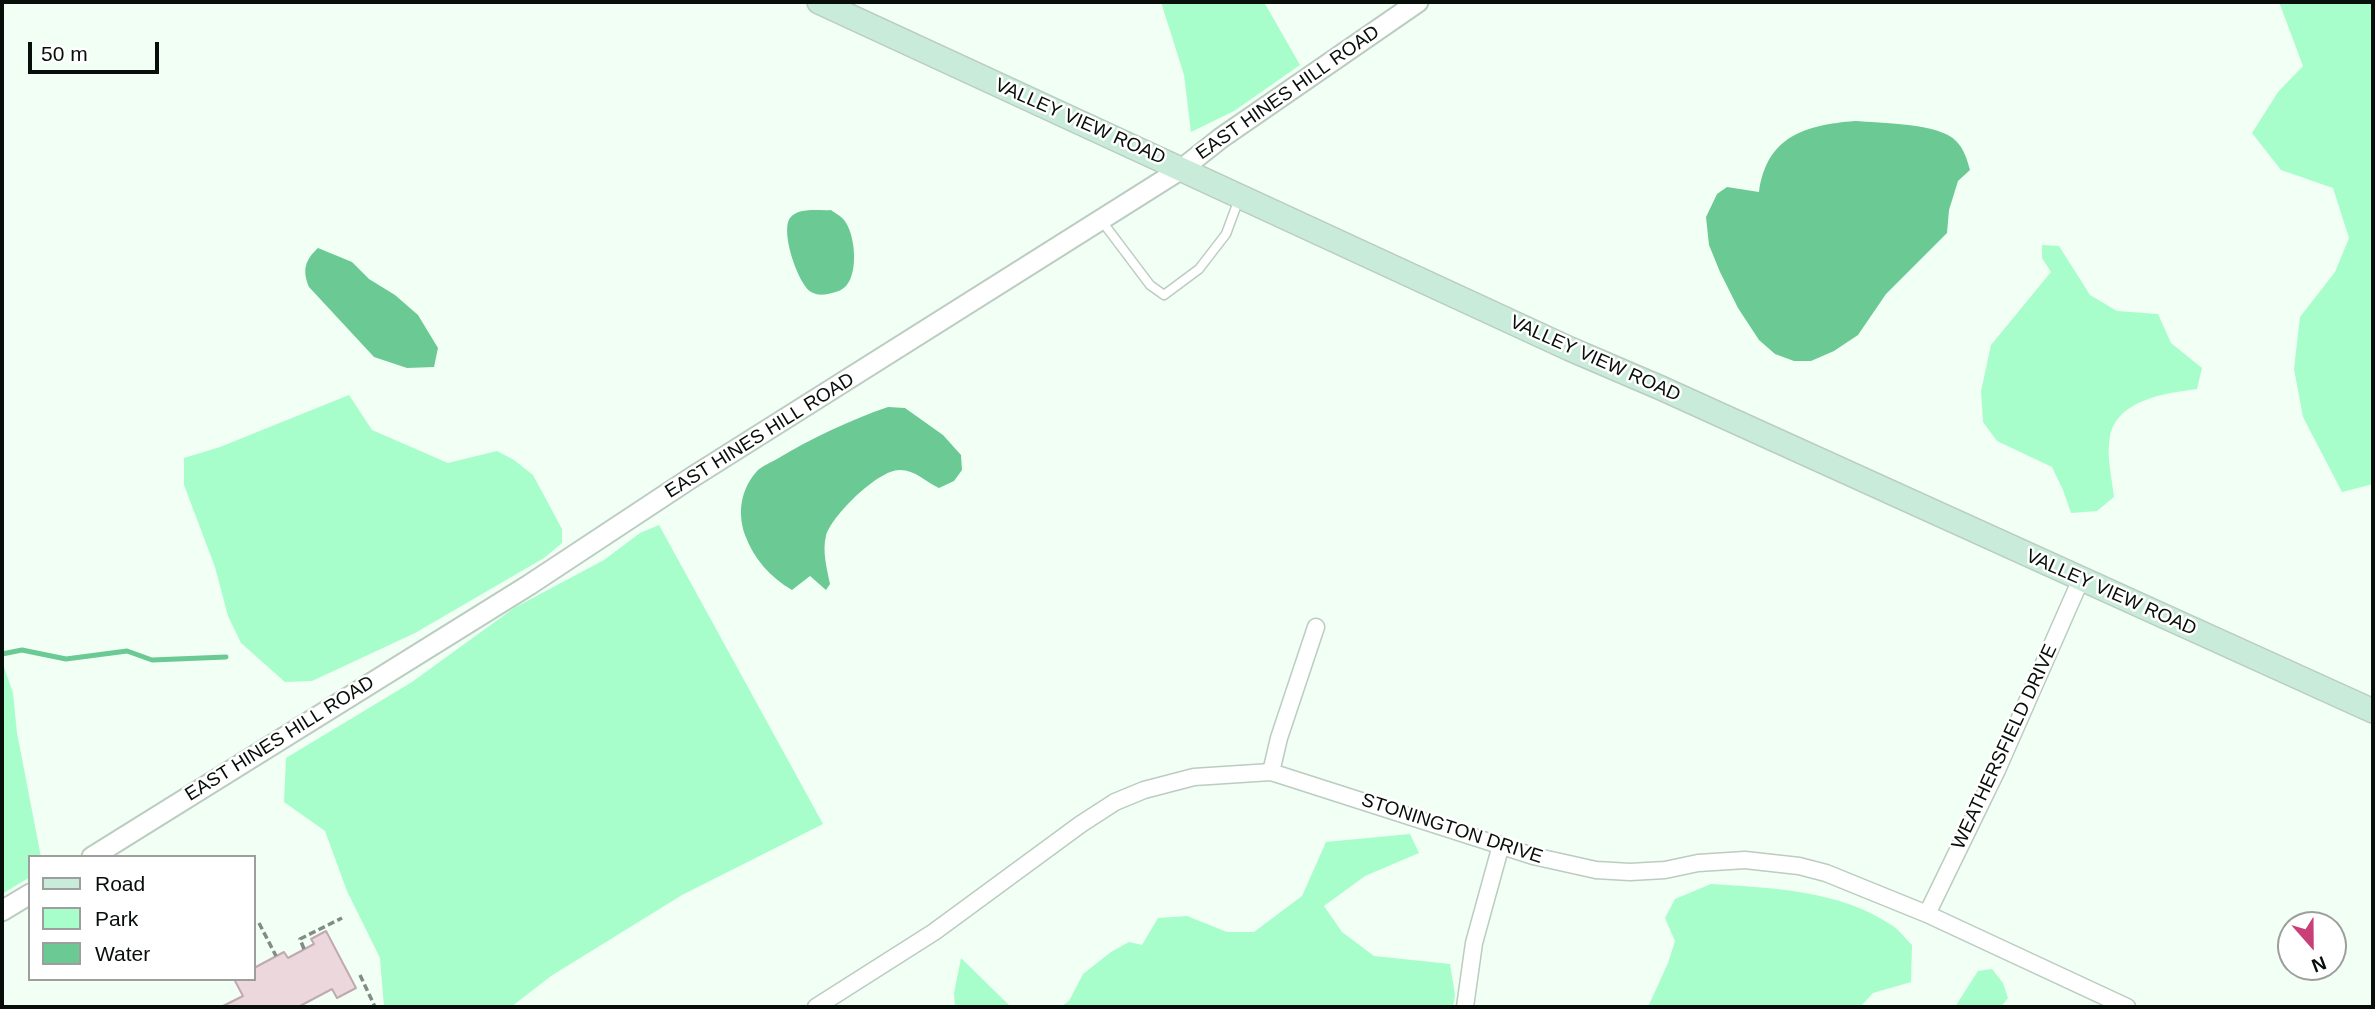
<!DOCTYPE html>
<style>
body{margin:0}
#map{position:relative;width:2375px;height:1009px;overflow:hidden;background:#f1fff5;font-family:Helvetica,sans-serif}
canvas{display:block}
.frame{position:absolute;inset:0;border:4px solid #080e0a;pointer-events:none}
.legend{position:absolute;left:28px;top:855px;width:228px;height:126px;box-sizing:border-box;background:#fff;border:2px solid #9c9f9d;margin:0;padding:9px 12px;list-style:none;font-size:21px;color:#080e0a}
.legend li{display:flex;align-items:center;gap:14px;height:35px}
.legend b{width:35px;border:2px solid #9c9f9d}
.north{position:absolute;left:2277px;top:911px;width:70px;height:70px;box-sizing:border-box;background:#fff;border:2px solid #9c9f9d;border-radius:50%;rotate:159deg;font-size:19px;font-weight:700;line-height:28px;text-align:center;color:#080e0a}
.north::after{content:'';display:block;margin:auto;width:24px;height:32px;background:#c93f77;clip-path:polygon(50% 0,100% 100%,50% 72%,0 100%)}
.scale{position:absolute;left:28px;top:42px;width:131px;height:32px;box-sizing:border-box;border:4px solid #080e0a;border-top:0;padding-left:9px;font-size:21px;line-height:24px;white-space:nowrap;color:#080e0a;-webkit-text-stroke:5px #fff;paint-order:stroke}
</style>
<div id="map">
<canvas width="2375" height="1009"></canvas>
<div class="frame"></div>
<ul class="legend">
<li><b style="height:9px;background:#c8ecd9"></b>Road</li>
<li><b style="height:19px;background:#a7feca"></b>Park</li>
<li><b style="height:19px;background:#6bca94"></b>Water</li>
</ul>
<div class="north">N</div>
<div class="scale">50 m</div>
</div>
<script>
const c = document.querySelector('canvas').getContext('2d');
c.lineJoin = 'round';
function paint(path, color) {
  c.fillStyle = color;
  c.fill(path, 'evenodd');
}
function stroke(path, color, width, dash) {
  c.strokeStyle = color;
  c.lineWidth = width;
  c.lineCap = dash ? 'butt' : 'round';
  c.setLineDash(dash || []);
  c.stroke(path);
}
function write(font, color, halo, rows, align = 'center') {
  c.font = font + ' Helvetica,sans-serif';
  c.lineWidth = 5;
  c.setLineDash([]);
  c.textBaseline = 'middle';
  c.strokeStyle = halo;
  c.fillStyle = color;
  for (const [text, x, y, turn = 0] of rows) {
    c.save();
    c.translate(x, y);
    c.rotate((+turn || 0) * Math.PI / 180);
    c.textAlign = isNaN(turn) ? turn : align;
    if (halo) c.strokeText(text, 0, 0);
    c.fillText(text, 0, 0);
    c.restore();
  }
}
paint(new Path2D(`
 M1161 2H1264L1300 65 1234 111 1191 132 1184 75Z
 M2279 2H2373V484L2342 492 2303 417 2294 369 2300 317 2335 272 2349 238 2333 188 2281 170 2252 133 2278 92 2303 66Z
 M2042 245 2059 246 2090 295 2117 311 2158 314 2171 343 2202 368 2197 389C2167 393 2118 399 2110 436 2106 456 2112 478 2114 497L2097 511 2071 513 2063 490 2052 467 1997 441 1983 422 1981 391 1991 345 2051 272 2042 258Z
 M349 395 372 430 448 463 497 451 514 460 533 475 562 529V543L544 558 415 633 312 681 285 682 241 643 228 616 215 567 184 485V458L220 447Z
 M659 525 823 824 682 895 551 976 511 1007H384L380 958 347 891 325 831 284 802 286 758 412 682 514 608 604 560 640 533Z
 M2 661 13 693 17 733 41 857H30V877L2 894Z
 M1410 834 1419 853 1365 876 1324 906 1342 932 1374 956 1450 964 1455 995 1453 1007H1060L1069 1001 1083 974 1111 952 1129 942 1142 945 1158 918 1187 916 1227 932H1254L1302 896 1326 842Z
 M1711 884C1772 888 1840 890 1893 926 1900 931 1906 939 1912 945L1911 982 1873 993 1860 1007H1648L1668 963 1675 941 1665 918 1675 899Z
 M961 958 1011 1007H955L954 993Z
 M1992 969 2003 983 2008 998 2001 1007H1955L1978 971Z`), '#a7feca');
paint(new Path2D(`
 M1855 121C1879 123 1940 123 1956 141 1964 149 1967 159 1970 170L1958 181 1949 210 1947 233 1886 294 1858 335 1834 351 1811 361H1794L1775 354 1759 340 1738 308 1720 272 1709 245 1706 217 1717 194 1727 187 1759 192C1767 136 1805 125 1855 121Z
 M831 210C835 213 841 216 844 220 855 233 859 272 846 286 842 290 837 292 832 293 824 295 819 296 811 292 798 284 780 231 790 218 799 207 818 211 831 210Z
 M318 248 352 262 369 279 395 295 418 315 438 348 434 367 407 368 374 357 309 287C302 270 305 260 318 248Z
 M888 407 905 408 943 435 961 455 962 470 954 481 939 488C926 482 915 470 900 470 879 469 831 516 826 536 822 551 827 569 830 584L826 590 810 576 792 590C770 577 754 559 745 535 737 512 741 488 758 470 763 466 771 462 777 459 812 438 850 420 888 407Z`), '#6bca94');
stroke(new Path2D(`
 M2 654 22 650 66 659 127 651 152 660 226 657`), '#6bca94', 5);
const building = new Path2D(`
 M326 931 356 988 337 998 332 989 298 1007H221L243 996 234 979H254V968L284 952 288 958 314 944 311 939Z`);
paint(building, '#ecd7dd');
stroke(building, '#beaab0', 2);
const service = new Path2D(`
 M1101 220 1150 285 1164 295 1199 269 1226 234 1239 199`);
const minor = new Path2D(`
 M1271 772 1279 738 1316 627
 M1927 914 1997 770 2081 579
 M816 1007 934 932 1081 824 1115 802 1144 790 1194 777 1271 772 1533 856 1596 870 1630 872 1665 870 1698 863 1745 860 1799 866 1826 873 1927 914 2127 1007
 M1465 1007 1474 943 1501 845`);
const tertiary = new Path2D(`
 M92 857 529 585 691 478 1183 168 1221 138 1418 2
 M2 911 30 894`);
const secondary = new Path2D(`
 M819 2 1570 349 1661 388 2373 711`);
stroke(service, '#bbccc1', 11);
stroke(minor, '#bbccc1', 19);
stroke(tertiary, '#bbccc1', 23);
stroke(secondary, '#bbccc1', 26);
stroke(new Path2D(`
 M259 923 276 956
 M304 949 300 939 342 918
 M360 975 375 1007`), '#828c85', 3.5, [7, 3.5]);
stroke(service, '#fff', 8);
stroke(minor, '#fff', 16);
stroke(tertiary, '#fff', 19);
stroke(secondary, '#c8ecd9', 23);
write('19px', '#080e0a', '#fff', [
 ["EAST HINES HILL ROAD",1288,93,-35],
 ["VALLEY VIEW ROAD",1080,122,24],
 ["VALLEY VIEW ROAD",1595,359,24],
 ["EAST HINES HILL ROAD",760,436,-32],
 ["VALLEY VIEW ROAD",2111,593,24],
 ["EAST HINES HILL ROAD",280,739,-32],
 ["WEATHERSFIELD DRIVE",2005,747,-65],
 ["STONINGTON DRIVE",1452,829,18]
]);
</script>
